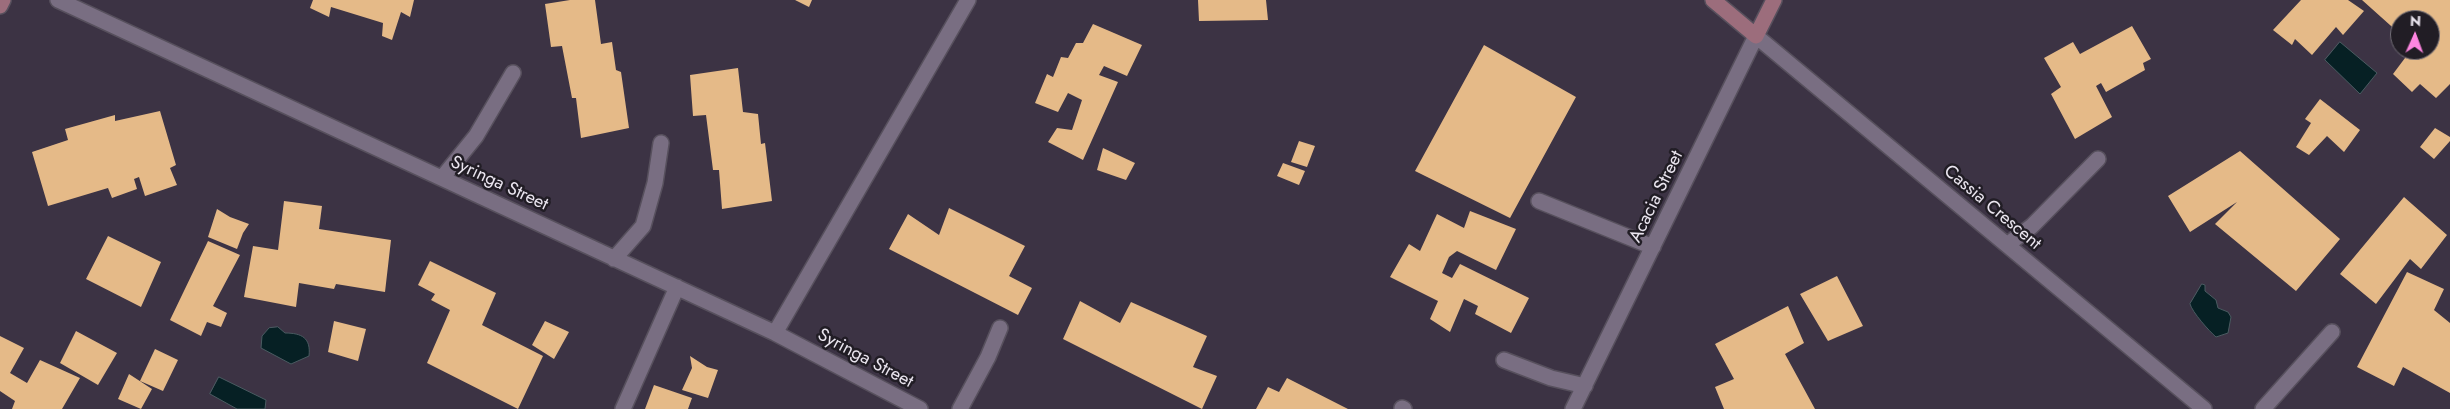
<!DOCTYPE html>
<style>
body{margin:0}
#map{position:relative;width:2450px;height:409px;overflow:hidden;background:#3c3344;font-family:Jost,sans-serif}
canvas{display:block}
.north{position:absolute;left:2390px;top:10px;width:50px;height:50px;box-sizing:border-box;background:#211d25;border:1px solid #716d76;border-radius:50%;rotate:2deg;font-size:14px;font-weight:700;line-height:20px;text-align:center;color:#eae5ef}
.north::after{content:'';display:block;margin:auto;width:18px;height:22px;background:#fe85e0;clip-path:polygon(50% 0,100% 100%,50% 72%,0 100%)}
</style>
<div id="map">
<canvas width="2450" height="409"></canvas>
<div class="north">N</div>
</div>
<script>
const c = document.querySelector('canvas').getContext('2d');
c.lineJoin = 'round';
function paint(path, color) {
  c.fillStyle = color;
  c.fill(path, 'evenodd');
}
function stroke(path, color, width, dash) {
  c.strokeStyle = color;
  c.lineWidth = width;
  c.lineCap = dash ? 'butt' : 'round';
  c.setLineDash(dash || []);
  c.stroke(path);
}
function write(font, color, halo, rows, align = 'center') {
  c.font = font + ' Jost,sans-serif';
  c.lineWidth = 5;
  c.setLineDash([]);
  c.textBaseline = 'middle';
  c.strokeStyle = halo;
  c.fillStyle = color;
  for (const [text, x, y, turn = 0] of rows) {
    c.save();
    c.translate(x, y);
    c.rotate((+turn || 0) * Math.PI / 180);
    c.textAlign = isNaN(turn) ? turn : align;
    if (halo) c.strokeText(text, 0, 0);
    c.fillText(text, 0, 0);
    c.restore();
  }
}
const water = new Path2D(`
 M2340 42 2377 73 2360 94 2325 60Z
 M2202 284 2205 285V291L2216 300 2218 308 2228 312 2231 317 2228 333 2216 337C2209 331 2192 312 2190 304Z
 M278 327 285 333C302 333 311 338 309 356L291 364 261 348 262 336 269 328Z
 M219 377 266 400 265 409H237L210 394Z`);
paint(water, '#062024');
stroke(water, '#4a5b61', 1);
paint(new Path2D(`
 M313 0H414L410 17 401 12 392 40 382 36 383 23 331 7 329 17 310 8Z
 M570 0H595L601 44 612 42 616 70 621 72 629 128 581 138 576 98H572L562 46 551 47 545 4Z
 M795 0H812L809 7Z
 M1198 0H1266L1268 20 1199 21Z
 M2301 0H2348L2364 11 2343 35 2336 27 2312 55 2295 39 2292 45 2273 30Z
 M2362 0H2450V84L2436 98 2420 84 2412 92 2393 74 2411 50H2430V20H2400V34Z
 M1093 24 1142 45 1127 76 1104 66 1099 75 1118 82 1083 160 1048 142 1057 128 1072 130 1082 100 1068 93 1058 112 1035 103 1047 74 1053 77 1061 57 1068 58 1076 43H1083Z
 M2132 26 2151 59 2143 63 2145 70 2106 92 2101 83 2096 86 2112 117 2075 139 2051 94 2061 87 2044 58 2073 42 2080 54Z
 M1484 45 1576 97 1510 218 1415 171Z
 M738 68 743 112 758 114 761 144 765 143 772 201 722 209 719 170H713L706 115 693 116 690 75Z
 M2320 99 2360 130 2344 152 2327 136 2309 155 2296 147 2311 123 2305 119Z
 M160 111 176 165 170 168 177 185 145 196 139 177 134 179 137 189 112 198 108 188 48 206 32 152 68 140 65 129 115 115V121Z
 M2435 128 2450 137V141L2434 159 2420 147Z
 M1299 141 1315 146 1307 167 1291 162Z
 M1103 148 1135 163 1126 180 1097 170Z
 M2240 151 2340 239 2296 291 2215 224 2237 202 2190 232 2168 196Z
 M1283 163 1305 171 1299 185 1277 176Z
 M2404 197 2447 235 2421 269 2410 259 2376 304 2340 274Z
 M284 201 322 206 319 229 391 240 385 292 336 284 334 289 299 283 296 307 244 297 253 246 278 250Z
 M949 208 1025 246 1009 276 1032 288 1018 315 889 249 908 214 939 235Z
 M217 209 230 217 249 224 243 233 237 249 208 237Z
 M1470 211 1516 229 1496 270 1457 251 1449 257 1442 273 1452 278 1460 264 1529 298 1511 333 1475 314 1478 306 1464 299 1450 332 1430 319 1438 301 1390 277 1409 244 1420 251 1437 214 1464 228Z
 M108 236 161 262 141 307 86 279Z
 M208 241 240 255 213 306 227 313 221 327 207 322 201 336 170 320Z
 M430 261 496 293 482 325 543 356 518 409 427 363 450 310 431 300 435 294 418 285Z
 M2407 272 2444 289 2434 310 2450 323V393L2403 367 2394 386 2357 367Z
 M1837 276 1863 326 1828 341 1800 294Z
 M1080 301 1120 323 1131 302 1207 336 1193 367 1217 376 1202 409 1063 339Z
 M1788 306 1804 343 1785 354 1815 409H1724L1715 387 1734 379 1715 344Z
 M334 321 366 329 358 361 328 352Z
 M545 321 569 332 554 359 532 345Z
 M76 331 117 353 98 385 60 363Z
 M0 336 24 348 10 373 27 383 40 360 80 378 62 409H12L15 401 0 391Z
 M155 349 178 360 163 391 140 381Z
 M690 356 707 367 718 370 708 398 682 390 692 368Z
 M129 374 152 389 141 409 118 399Z
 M1287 378 1348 409H1256L1268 387 1279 392Z
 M654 385 692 398 688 409H645Z`), '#e5ba88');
const street = new Path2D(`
 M58 0 775 333 920 409
 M442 178 476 136 513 73
 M1539 201 1653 247
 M2007 245 2032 226 2098 159
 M614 259 643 226 655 183 661 143
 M775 333 968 0
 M1504 360 1551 378 1585 386
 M1402 408 1404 409
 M623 409 677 287
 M960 409 988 357 1000 328
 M1573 409 1756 36 2204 409
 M2263 409 2332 332`);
const secondary = new Path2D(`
 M1713 0 1756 36 1774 0
 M0 6 3 0`);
stroke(street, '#57505d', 18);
stroke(secondary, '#57505d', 18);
stroke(street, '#796e82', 15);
stroke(secondary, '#9c6d7c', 15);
write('18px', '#eae5ef', '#211d25', [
 ["Syringa Street",499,184,25],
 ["Acacia Street",1657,197,-64],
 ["Cassia Crescent",1992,208,40],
 ["Syringa Street",865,359,28]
]);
</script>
